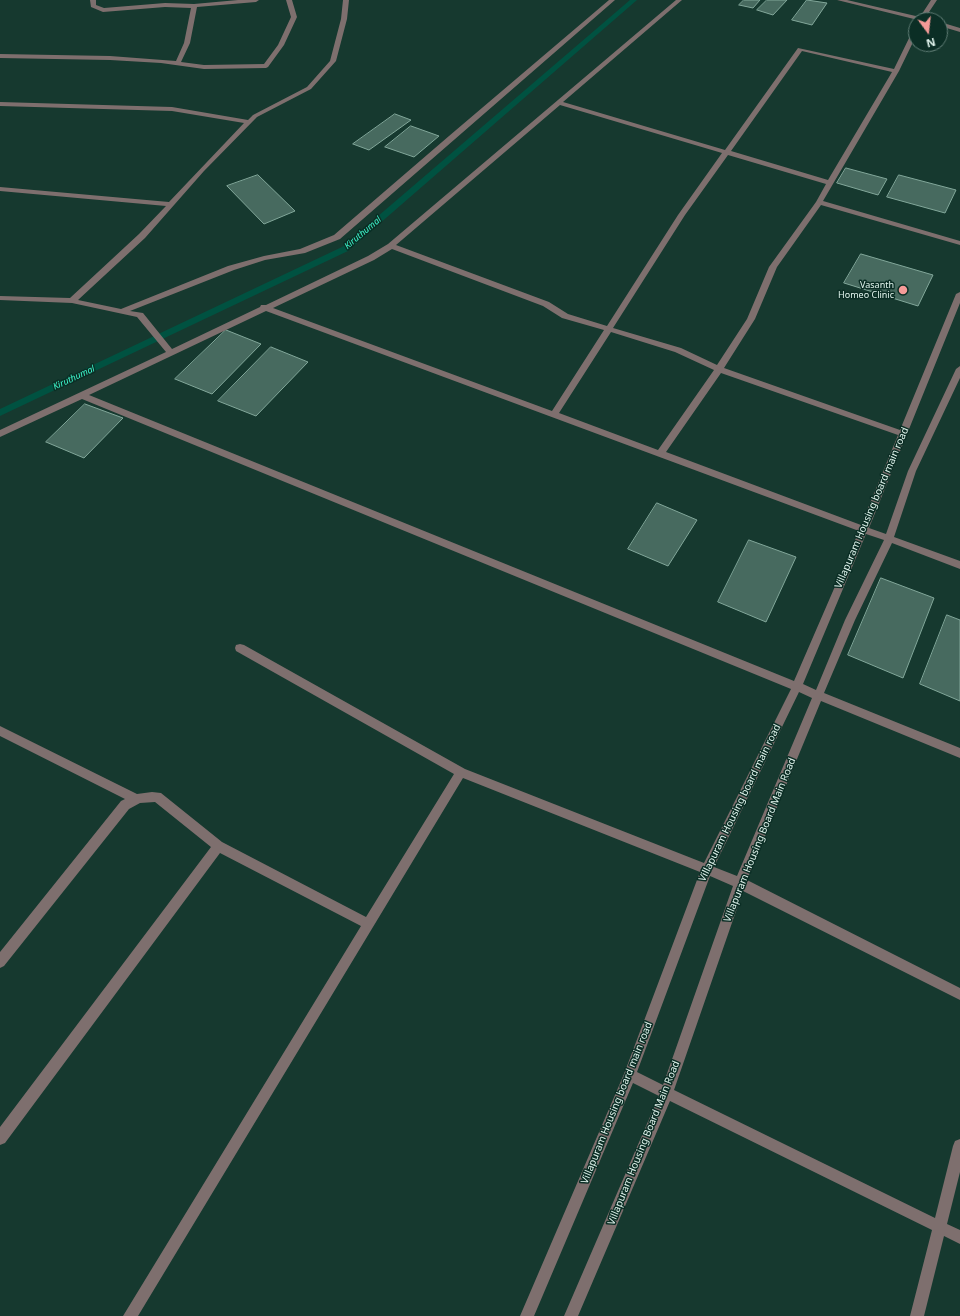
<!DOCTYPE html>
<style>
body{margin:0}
#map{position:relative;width:960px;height:1316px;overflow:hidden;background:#16392f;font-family:"Noto Sans",sans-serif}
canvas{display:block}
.north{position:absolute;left:908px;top:12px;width:40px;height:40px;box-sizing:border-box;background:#0b2e25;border:1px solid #617e76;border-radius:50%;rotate:165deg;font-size:11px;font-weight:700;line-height:16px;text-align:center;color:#e3f6ef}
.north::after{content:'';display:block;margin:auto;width:14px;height:18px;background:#f59b98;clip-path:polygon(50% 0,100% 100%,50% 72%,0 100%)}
</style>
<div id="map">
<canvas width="960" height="1316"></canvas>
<div class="north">N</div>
</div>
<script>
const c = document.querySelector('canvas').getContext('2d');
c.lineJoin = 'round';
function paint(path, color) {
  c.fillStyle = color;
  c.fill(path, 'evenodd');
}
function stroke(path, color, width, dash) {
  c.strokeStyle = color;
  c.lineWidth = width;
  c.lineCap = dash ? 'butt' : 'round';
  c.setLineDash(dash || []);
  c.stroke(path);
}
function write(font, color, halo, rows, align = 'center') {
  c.font = font + ' "Noto Sans",sans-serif';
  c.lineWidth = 3;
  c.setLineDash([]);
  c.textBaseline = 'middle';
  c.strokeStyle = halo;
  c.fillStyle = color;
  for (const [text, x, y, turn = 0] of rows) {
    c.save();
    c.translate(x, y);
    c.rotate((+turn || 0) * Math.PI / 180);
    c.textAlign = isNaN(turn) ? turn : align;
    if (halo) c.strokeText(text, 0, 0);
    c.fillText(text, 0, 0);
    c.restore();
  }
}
paint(new Path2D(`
 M630 0H637L348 251 0 416V409L342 247Z`), '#005241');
const building = new Path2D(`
 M744 0H760L753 8 739 5Z
 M767 0H787L773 15 757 10Z
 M807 0 827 3 812 25 792 20Z
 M395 114 411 120 369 150 353 144Z
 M411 126 439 136 414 157 385 147Z
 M846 168 887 179 878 195 837 183Z
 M258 175 295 211 264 224 227 186Z
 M899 175 956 190 945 213 887 197Z
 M861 254 933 275 918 306 844 283Z
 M226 330 261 344 212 394 175 379Z
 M271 347 308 362 256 416 218 401Z
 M85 404 123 418 84 458 46 442Z
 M657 503 697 520 668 566 628 549Z
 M749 540 796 557 766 622 718 602Z
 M881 578 934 598 903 678 848 655Z
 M947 615 960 620V701L920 684Z`);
paint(building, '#476a5f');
stroke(building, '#82a79a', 1);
paint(new Path2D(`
 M90 0H96V5L104 8 165 3 194 4 238 0H259L256 2 197 7 190 43 181 62 204 65 264 64 278 45 291 17 286 0H292L297 17 284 45 268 67 266 68 204 69 161 63 110 60 0 58V54L110 56 176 61 184 43 191 8 165 7 103 12 91 7Z
 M343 0H349L347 19 336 61 311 89 257 117 204 171 145 238 78 300 121 309 228 266 264 256 300 249 334 235 449 136 609 0H615L340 239 305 253 265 260 234 270 130 311 143 313 172 349 260 307 261 305H266L368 256 388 244 676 0H682L563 102 725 150 798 48 894 69 913 30 916 28V36L899 71 823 201 960 241V245L821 205 777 267 755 319 724 368 900 430 956 294 960 292V303L869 528 886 534 908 471 956 369 960 366V378L916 471 894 537 960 561V569L892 543 855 620 824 693 960 748V758L821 701 747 880 960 988V1000L743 891 674 1090 935 1218 953 1146 955 1141 960 1139V1172L947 1224 960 1230V1244L944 1236 924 1316H910L932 1230 670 1101 578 1316H564L659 1096 633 1083 534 1316H520L624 1074 700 872 463 778 138 1316H123L361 926 220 853 5 1143 0 1145V1127L211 847 155 802 140 803 129 809 4 966 0 968V952L121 801 125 799 0 736V726L137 794 152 792 161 793 222 842 366 917 454 774 236 651 235 648 236 645 240 644 244 645 465 769 704 863 791 689 82 399 0 437V430L166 352 137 317 72 303 0 300V296L70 298 139 234 166 206 0 191V187L169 202 244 123 172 111 0 106V102L172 107 248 120 253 115 307 87 330 61 341 19ZM802 51 892 72 828 180 731 151ZM560 105 722 153 678 215 607 326 568 314 549 302 396 245ZM728 155 826 184 816 202 769 267 747 319 717 365 681 348 613 328 685 215ZM392 249 543 306 562 318 604 330 552 411 273 308 374 260ZM266 311 859 531 794 681 89 395ZM611 332 675 352 714 370 658 450 559 413ZM721 373 898 435 861 525 666 452ZM866 534 884 540 845 620 816 690 803 684ZM799 692 812 698 737 876 714 867ZM710 876 733 886 663 1085 637 1072Z
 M837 0H847L920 17 931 0H937L925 18 930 20H918Z
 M940 22 960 28V32L940 26Z`), '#7e6f6e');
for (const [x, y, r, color] of [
 [903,290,5,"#f59b98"]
]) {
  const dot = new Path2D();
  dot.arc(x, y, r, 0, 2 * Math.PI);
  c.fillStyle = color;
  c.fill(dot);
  stroke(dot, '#0b2e25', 1.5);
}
write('italic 9px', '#3ef8cd', '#0b2e25', [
 ["Kiruthumal",363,233,-40],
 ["Kiruthumal",74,378,-25]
]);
write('9px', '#e3f6ef', '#0b2e25', [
 ["Vasanth",894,285],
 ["Homeo Clinic",894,295]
], 'right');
write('10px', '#e3f6ef', '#0b2e25', [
 ["Villapuram Housing board main road",872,508,-67],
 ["Villapuram Housing board main road",740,803,-64],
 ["Villapuram Housing Board Main Road",760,840,-68],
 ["Villapuram Housing board main road",617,1103,-68],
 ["Villapuram Housing Board Main Road",644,1143,-68]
]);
</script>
